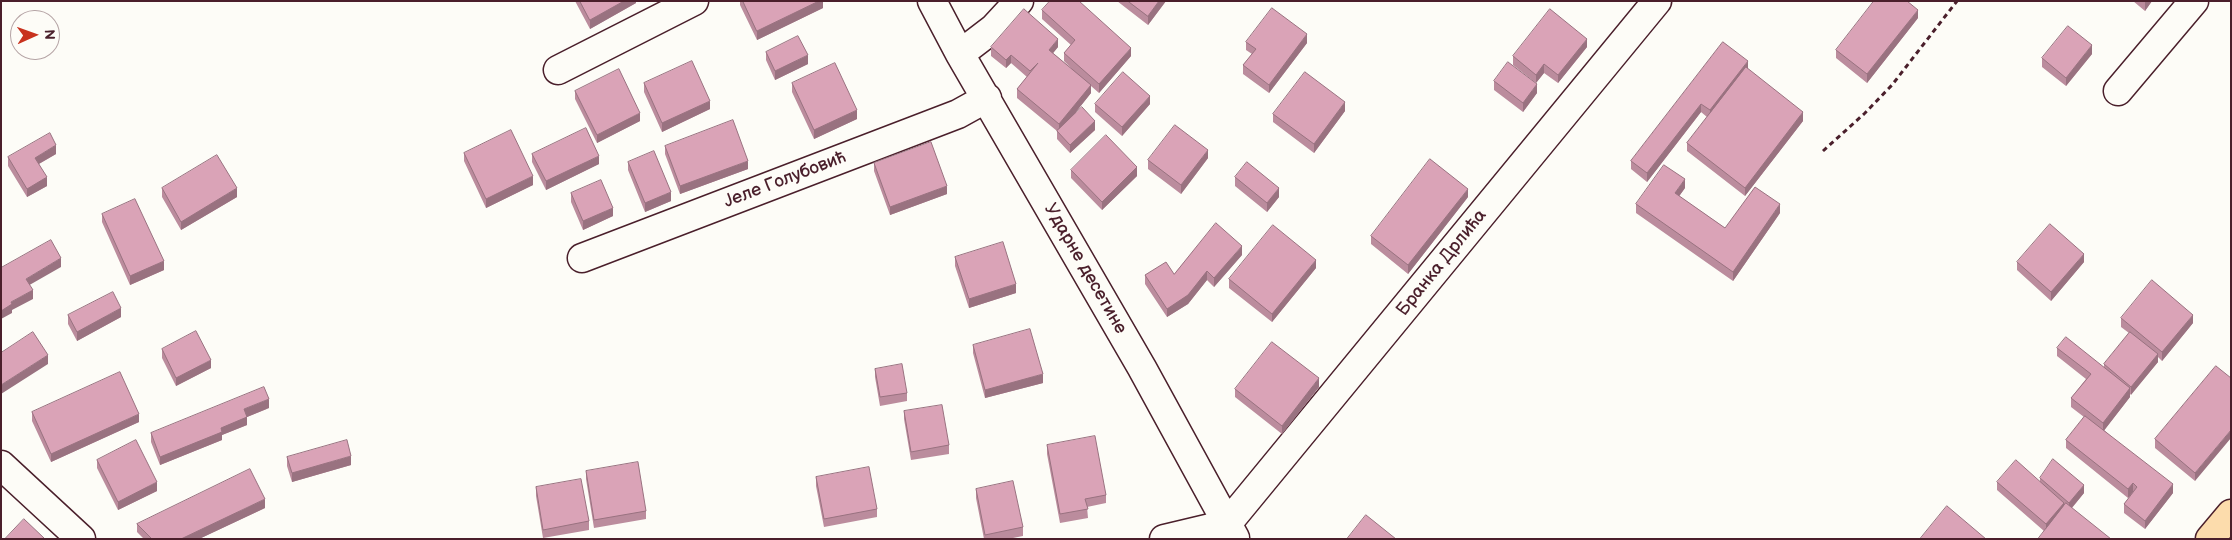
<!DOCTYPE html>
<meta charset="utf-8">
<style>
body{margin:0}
#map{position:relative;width:2232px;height:540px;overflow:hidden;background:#fdfcf7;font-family:"Balsamiq Sans",sans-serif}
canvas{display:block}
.frame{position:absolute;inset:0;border:2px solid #4a1f2b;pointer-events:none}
.north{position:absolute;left:10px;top:10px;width:50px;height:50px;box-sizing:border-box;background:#fdfcf7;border:1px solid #b5a4a5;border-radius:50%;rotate:88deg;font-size:14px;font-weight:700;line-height:20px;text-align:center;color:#4a1f2b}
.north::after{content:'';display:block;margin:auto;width:18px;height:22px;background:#c8321e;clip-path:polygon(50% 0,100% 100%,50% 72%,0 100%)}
</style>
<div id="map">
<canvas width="2232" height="540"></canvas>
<div class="frame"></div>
<div class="north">N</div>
</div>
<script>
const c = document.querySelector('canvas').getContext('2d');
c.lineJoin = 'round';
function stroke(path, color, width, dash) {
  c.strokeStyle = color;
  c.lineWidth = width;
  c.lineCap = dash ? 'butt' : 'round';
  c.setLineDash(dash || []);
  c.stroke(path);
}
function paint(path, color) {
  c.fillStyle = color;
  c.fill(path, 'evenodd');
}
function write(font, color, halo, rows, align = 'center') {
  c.font = font + ' "Balsamiq Sans",sans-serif';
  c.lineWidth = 4.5;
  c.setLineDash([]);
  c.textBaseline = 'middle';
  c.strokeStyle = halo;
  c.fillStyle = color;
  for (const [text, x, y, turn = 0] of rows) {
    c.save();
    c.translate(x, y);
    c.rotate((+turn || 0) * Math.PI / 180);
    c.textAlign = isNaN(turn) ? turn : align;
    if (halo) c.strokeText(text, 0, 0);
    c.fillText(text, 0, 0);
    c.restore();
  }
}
const minor = new Path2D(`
 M932 1 960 54 1142 368 1235 538
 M960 54 994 28 1019 1
 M558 70 694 1
 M2118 91 2194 1
 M582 258 958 114 987 98
 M1 465 81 539
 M1164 539 1227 524 1657 1`);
const major = new Path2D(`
 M2210 539 2231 514`);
stroke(minor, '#4a1f2b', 31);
stroke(major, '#4a1f2b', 31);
stroke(new Path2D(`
 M1823 151 1865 113 1892 85 1957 1`), '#4a1f2b', 3, [5, 4]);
stroke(minor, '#fdfcf7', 28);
stroke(major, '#fcdcac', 28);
paint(new Path2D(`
 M575 1H636V3L590 29Z
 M740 1H823V8L757 40 740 5Z
 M1117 1H1166L1148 25Z
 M2133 1H2152L2145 11Z
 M1042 10 1131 56 1099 93 1091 86V93L1076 112 1095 130 1070 153 1057 139V131L1017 98V89L1027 77 1011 63 1006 68 991 56V47H1058L1053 53 1073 70 1064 61V53L1071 45 1042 19Z
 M1918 18 1867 83 1836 58V50Z
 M1246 42 1307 43 1269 93 1243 74V65L1252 54 1246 50Z
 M1723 42 1748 69 1803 121 1745 196 1687 151V143L1707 117 1701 112 1647 182 1631 169V161Z
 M1587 47 1558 83 1544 73 1536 83 1513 65V56Z
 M766 52 808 64 775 80 766 60Z
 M2092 54 2066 86 2042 67V58Z
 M1494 81 1537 93 1523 112 1494 90Z
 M644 83 710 109 662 132 644 92Z
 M792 83 857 119 814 139 792 92Z
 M575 91 640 121 597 143 575 99Z
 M1095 104H1150L1122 136 1095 112Z
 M1345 111 1314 153 1273 122V114Z
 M665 146 748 169 680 194 665 154Z
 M464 153 533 185 486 208 464 161Z
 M56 154 39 164 47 186 27 197 8 166V157Z
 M532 154 599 164 546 190 532 162Z
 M1208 158 1181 194 1148 169V160Z
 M628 162 671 201 645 212 628 170Z
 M874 163 947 194 890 215 874 171Z
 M1071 170 1137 176 1102 210 1071 178Z
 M1235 177 1279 197 1267 212 1235 186Z
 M162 188 237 197 181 230 162 197Z
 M1685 188 1679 196 1725 228 1780 213 1733 281 1636 213V204Z
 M571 193 613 216 583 230 571 202Z
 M1468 197 1408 274 1371 244V236Z
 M102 214 164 270 130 285 102 222Z
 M1242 255 1214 287 1207 280 1188 304 1167 317 1145 284V275L1174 274Z
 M955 257 1016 293 969 308 955 266Z
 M2017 262H2084L2051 301 2017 270Z
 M1316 268 1272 322 1229 288V279Z
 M68 315 121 317 77 341 68 324Z
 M2121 318 2193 323 2162 361 2158 357V362L2130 395V397L2104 430 2173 493 2145 529 2124 513V504L2133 492 2128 498 2066 448V440L2084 417 2071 407V398L2086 379 2057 356V348L2104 367V364L2129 333 2121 327Z
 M973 345 1043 383 985 398 973 353Z
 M162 349 211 368 176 386 162 358Z
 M2216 366 2195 481 2155 448V439Z
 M875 369 907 393V401L880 406 875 377Z
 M1319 387 1282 434 1235 397V389Z
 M269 408 247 417V425L222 435V440L160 465 151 442V433Z
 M904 411 949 445V454L911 460 904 419Z
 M32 412 139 422 51 462 32 421Z
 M1047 445 1106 495V503L1087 507 1088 518 1060 523 1047 454Z
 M287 457 351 465 292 482 287 466Z
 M97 460 157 491 118 510 97 468Z
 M586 471 646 511V519L594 528 586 479Z
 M816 477 877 509V517L824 527 816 486Z
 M2040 478 2084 493 2072 508 2044 531 1997 490V482H2040Z
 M536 487 589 521V530L543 538 536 496Z
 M976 489 1023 527V536L1008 539H984L976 498Z
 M265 508 199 539H144L137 532V524Z`), '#bb8c9d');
paint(new Path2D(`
 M624 1H636V3L590 29V20Z
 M819 1H823V8L757 40V31Z
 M1159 1H1166L1148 25V16Z
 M2145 1H2152L2145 11Z
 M1918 10V18L1867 83V74Z
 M1307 34V43L1269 93V85Z
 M1058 39V47L1049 58V50Z
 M1587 39V47L1558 83V75Z
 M2092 45V54L2066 86V78Z
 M1131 48V56L1099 93V84Z
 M808 55V64L775 80V71Z
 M1011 55V63L1006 68V60Z
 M1748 61V69L1710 119V110Z
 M1544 64V73L1536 83V75Z
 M1537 84V93L1523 112V103Z
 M1091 85V93L1059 133V124Z
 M1150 96V104L1122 136V127Z
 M710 101V109L662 132V123Z
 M1345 102V111L1314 153V144Z
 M1701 104V112L1647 182V173Z
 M857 110V119L814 139V130Z
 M1803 112V121L1745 196V188Z
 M640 113V121L597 143V135Z
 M1095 121V130L1070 153V145Z
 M56 145V154L35 166V158Z
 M1208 150V158L1181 194V185Z
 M599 156V164L546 190V181Z
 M748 161V169L680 194V186Z
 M1137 167V176L1102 210V202Z
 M533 176V185L486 208V199Z
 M47 177V186L27 197V189Z
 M1685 179V188L1675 202V193Z
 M947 186V194L890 215V207Z
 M237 188V197L181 230V222Z
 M1279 188V197L1267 212V203Z
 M1468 189V197L1408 274V265Z
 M671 192V201L645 212V203Z
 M1780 204V213L1733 281V272Z
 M613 208V216L583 230V221Z
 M1242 246V255L1214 287V278Z
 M2084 254V262L2051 301V292Z
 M61 258V267L26 287V279Z
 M1316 260V268L1272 322V314Z
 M164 261V270L130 285V276Z
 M1207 271V280L1188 304 1167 317V309Z
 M1016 284V293L969 308V299Z
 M33 290V299L12 310V313L1 319V311L11 302Z
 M121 308V317L77 341V332Z
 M2193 315V323L2162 361V352Z
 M2158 354V362L2131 395V387Z
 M48 355V364L1 394V385Z
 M211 360V368L176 386V378Z
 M1043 374V383L985 398V390Z
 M1319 378V387L1282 434V426Z
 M2130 388V397L2103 432V423Z
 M269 399V408L247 417V425L222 435V440L160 465V457L221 428 244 409Z
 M139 414V422L51 462V454Z
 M2231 430V438L2195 481V473Z
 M351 456V465L292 482V473Z
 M157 482V491L118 510V502Z
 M2133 483V492L2128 498V489Z
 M2173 484V493L2145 529V521Z
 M2084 485V493L2069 511V503Z
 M265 499V508L199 539H181Z
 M2064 503V511L2046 533V524Z`), '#997280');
const building = new Path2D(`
 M580 1H624L590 20Z
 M743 1H819L757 31Z
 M1050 1H1079L1131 48 1099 84 1064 53 1075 40 1042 10Z
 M1128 1H1159L1148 16Z
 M1874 1H1907L1918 10 1867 74 1836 50Z
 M1272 8 1307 34 1269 85 1243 65 1256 49 1246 42Z
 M1024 9 1058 39 1049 50 1091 85 1059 124 1017 89 1038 63 1030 71 1011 55 1006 60 991 47Z
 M1550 9 1587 39 1558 75 1544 64 1536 75 1513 56Z
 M2068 26 2092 45 2066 78 2042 58Z
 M798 36 808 55 775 71 766 52Z
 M1723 42 1748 61 1710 110 1701 104 1647 173 1631 161Z
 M692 61 710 101 662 123 644 83Z
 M1508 62 1537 84 1523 103 1494 81Z
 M835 63 857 110 814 130 792 83Z
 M1746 67 1803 112 1745 188 1687 143Z
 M619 69 640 113 597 135 575 91Z
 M1123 72 1150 96 1122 127 1095 104Z
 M1305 72 1345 102 1314 144 1273 114Z
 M1082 107 1095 121 1070 145 1057 131Z
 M733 120 748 161 680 186 665 146Z
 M1175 125 1208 150 1181 185 1148 160Z
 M586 128 599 156 546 181 532 154Z
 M511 130 533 176 486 199 464 153Z
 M50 133 56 145 35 158 47 177 27 189 8 157Z
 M1106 135 1137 167 1102 202 1071 170Z
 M931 142 947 186 890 207 874 163Z
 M654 151 671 192 645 203 628 162Z
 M217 155 237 188 181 222 162 188Z
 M1430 159 1468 189 1408 265 1371 236Z
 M1247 162 1279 188 1267 203 1235 177Z
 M1664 165 1685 179 1675 193 1725 228 1755 187 1780 204 1733 272 1636 204Z
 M601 180 613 208 583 221 571 193Z
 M135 199 164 261 130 276 102 214Z
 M1216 223 1242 246 1214 278 1207 271 1188 295 1167 309 1145 275 1166 262 1174 274Z
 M2050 224 2084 254 2051 292 2017 262Z
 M1273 225 1316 260 1272 314 1229 279Z
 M51 240 61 258 26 279 33 290 11 302 12 304 1 311V268Z
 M1003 242 1016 284 969 299 955 257Z
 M2152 280 2193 315 2162 352 2121 318Z
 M113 292 121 308 77 332 68 315Z
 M1030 329 1043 374 985 390 973 345Z
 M196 331 211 360 176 378 162 349Z
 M33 332 48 355 1 385V353Z
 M2130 332 2158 354 2131 387 2104 364Z
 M2066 337 2130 388 2103 423 2071 398 2091 374 2057 348Z
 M1272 342 1319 378 1282 426 1235 389Z
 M902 364 907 393 880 397 875 369Z
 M2216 366 2231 378V430L2195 473 2155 439Z
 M120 372 139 414 51 454 32 412Z
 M264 387 269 399 244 409 247 417 221 428 222 432 160 457 151 433Z
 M942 405 949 445 911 452 904 411Z
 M2085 416 2173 484 2145 521 2124 504 2137 487 2133 483 2128 489 2066 440Z
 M1095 436 1106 495 1085 499 1088 509 1060 514 1047 445Z
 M136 440 157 482 118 502 97 460Z
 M347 440 351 456 292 473 287 457Z
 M2053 459 2084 485 2069 503 2040 478Z
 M2016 460 2064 503 2046 524 1997 482Z
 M638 462 646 511 594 520 586 471Z
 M869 467 877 509 824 519 816 477Z
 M250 469 265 499 181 539H152L137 524Z
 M581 479 589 521 543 530 536 487Z
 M1013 481 1023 527 985 535 976 489Z
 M2066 503 2111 539H2038Z
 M1947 506 1986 539H1920Z
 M1366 515 1396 539H1347Z
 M24 519 44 538 43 539H5Z`);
paint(building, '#daa3b7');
stroke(building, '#997280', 1);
write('18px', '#4a1f2b', '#fdfcf7', [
 ["Јеле Голубовић",785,180,-21],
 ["Бранка Дрлића",1442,263,-51],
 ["Ударне десетине",1085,269,60]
]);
</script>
